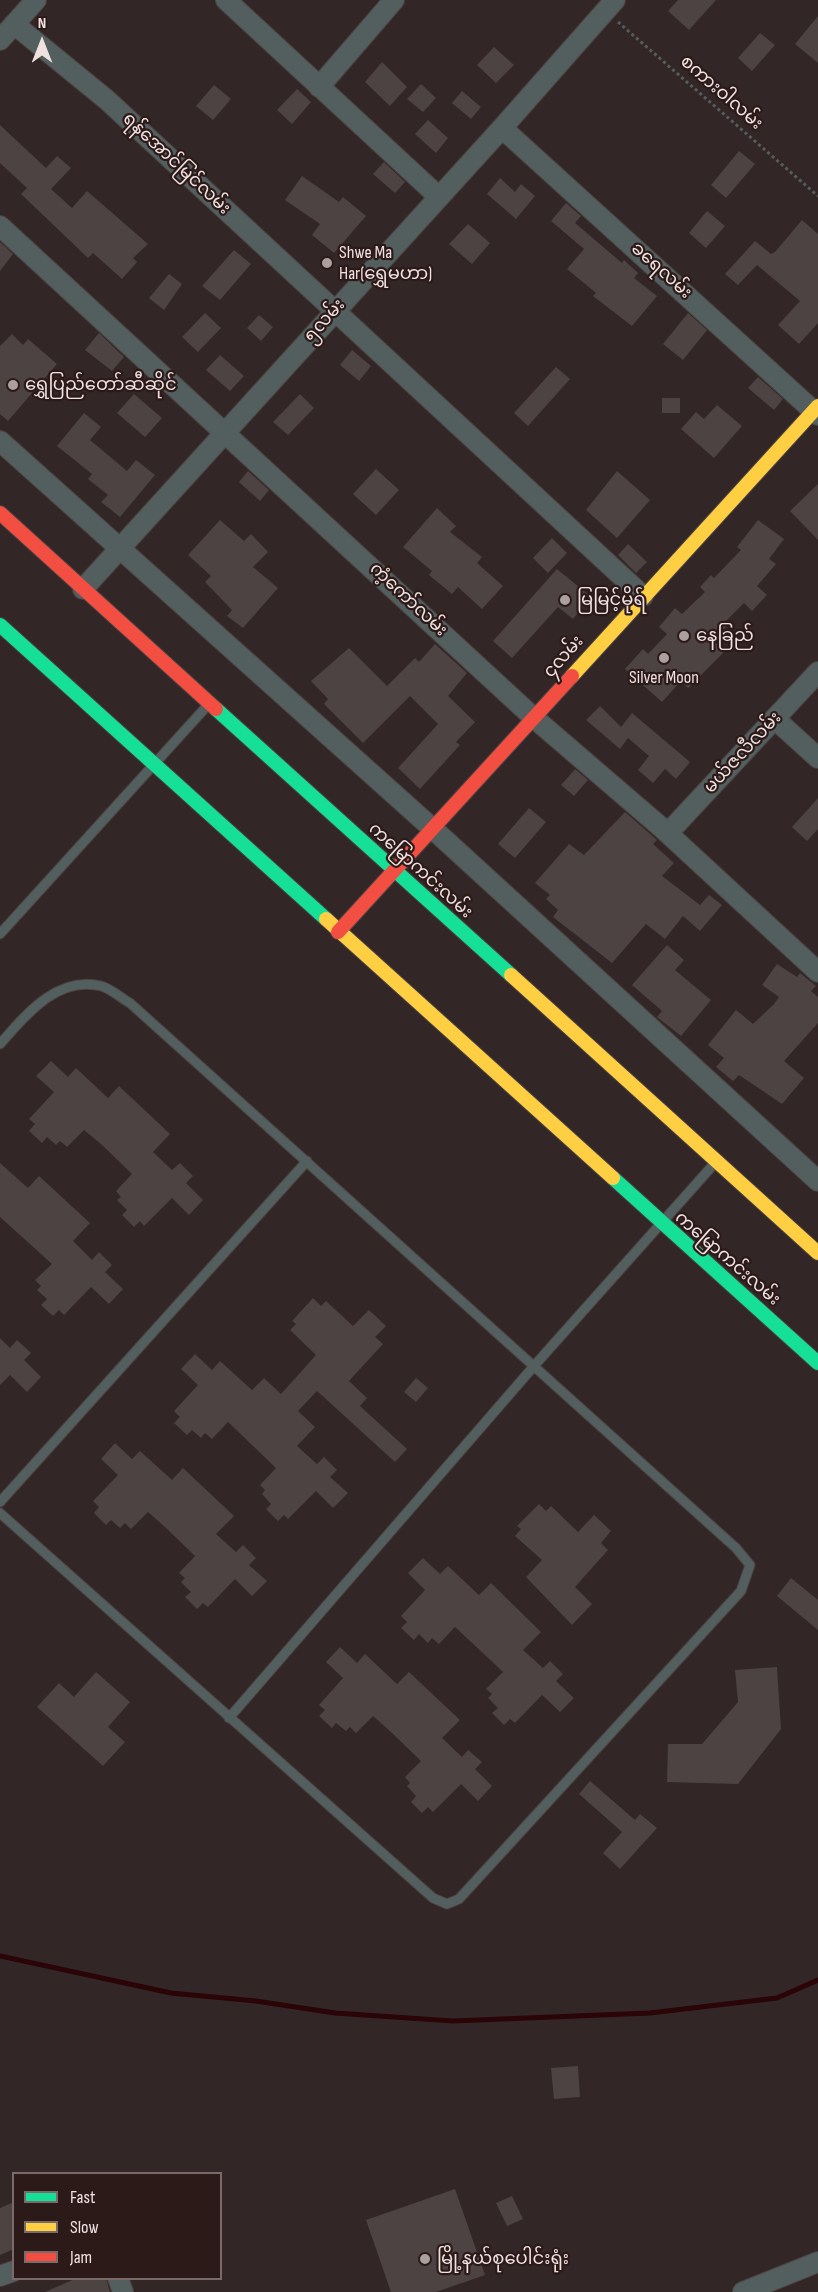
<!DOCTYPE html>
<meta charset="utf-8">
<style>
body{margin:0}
#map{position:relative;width:818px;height:2292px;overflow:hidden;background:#322726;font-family:"Sofia Sans Condensed",sans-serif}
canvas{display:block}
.legend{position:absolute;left:12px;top:2172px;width:210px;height:108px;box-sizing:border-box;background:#2c1a19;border:2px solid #7a6a69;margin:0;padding:8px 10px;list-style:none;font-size:18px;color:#eee1e0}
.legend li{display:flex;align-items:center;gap:12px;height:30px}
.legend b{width:30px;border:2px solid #7a6a69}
.north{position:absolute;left:12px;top:12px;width:60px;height:60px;-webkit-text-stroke:4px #2c1a19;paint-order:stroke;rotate:0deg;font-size:16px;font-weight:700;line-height:24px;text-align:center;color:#eee1e0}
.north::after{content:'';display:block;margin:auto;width:21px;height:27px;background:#eee1e0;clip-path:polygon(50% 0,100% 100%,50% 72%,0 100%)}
</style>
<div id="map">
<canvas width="818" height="2292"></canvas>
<ul class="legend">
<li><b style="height:8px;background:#16e098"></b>Fast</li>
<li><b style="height:8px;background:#ffcf43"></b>Slow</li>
<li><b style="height:8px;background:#f24e42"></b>Jam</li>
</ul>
<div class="north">N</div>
</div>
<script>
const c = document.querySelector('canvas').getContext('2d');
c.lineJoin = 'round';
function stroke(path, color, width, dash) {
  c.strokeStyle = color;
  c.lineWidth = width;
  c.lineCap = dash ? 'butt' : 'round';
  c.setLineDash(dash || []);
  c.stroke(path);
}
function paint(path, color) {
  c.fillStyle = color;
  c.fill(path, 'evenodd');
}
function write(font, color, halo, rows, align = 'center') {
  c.font = font + ' "Sofia Sans Condensed","Noto Sans Myanmar",sans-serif';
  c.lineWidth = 4.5;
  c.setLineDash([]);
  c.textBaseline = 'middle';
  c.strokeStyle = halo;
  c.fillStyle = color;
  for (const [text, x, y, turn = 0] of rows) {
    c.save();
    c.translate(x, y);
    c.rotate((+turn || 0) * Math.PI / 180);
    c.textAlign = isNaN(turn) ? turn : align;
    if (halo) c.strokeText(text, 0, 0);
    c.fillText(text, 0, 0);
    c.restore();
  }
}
stroke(new Path2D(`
 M0 1956 171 1993 256 2001 335 2013 453 2021 650 2013 777 1998 818 1980`), '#2a0406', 5);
paint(new Path2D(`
 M678 0H716L689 30 668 11Z
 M818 16V63L795 44Z
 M760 33 775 45 752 71 738 58Z
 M494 47 514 65 496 83 477 65Z
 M382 62 407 87 390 106 365 82Z
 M421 84 436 98 423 112 407 99Z
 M214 85 231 99 213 120 196 106Z
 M297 89 311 102 292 124 277 110Z
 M462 91 481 107 471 119 452 103Z
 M428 120 448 138 436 153 415 134Z
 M0 125 46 168 57 156 71 168 51 189 72 208 87 191 148 244 133 258 137 262 122 279 93 253 88 258 21 194 27 188 0 163Z
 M739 151 755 164 726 198 711 185Z
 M384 162 405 182 395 193 373 174Z
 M302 176 339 202 343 197 366 216 334 253 312 235 320 224 285 200Z
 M500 178 515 192 521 184 535 196 516 219 487 194Z
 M566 203 581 216 575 223 622 263 624 260 638 273 634 278 657 296 632 326 593 296 596 293 567 269 584 249 551 221Z
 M707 211 725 226 706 248 689 233Z
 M802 220 818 234V323L799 344 778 325 800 301 757 265 738 285 725 274 755 241 771 254 775 252Z
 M468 224 490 243 472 264 449 244Z
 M0 242 13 254 0 271Z
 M234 250 251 264 220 300 202 286Z
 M169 274 182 284 164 310 149 298Z
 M205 313 221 328 198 352 182 337Z
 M688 313 707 330 683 360 663 344Z
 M259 315 273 327 261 341 247 328Z
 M99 333 124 357 112 371 85 350Z
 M12 334 23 345 28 339 57 364 8 421 0 414V346Z
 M352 350 371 366 359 381 340 365Z
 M220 355 244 376 230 391 206 370Z
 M556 367 570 379 528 426 514 413Z
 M758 377 783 399 774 410 748 388Z
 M134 394 162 418 145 437 117 413Z
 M300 394 314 408 288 435 273 422Z
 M662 398H680V413H662Z
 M717 405 742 426 714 458 681 429 696 412 704 419Z
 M84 413 101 427 90 440 127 471 136 460 155 475 120 517 101 502 108 495 88 479 92 474 57 446Z
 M376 469 399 490 376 515 353 494Z
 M248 471 269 490 260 501 239 482Z
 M617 471 650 500 617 538 586 510Z
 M818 484V540L790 511Z
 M437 508 456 526 450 532 482 557 477 563 503 586 482 609 458 587 452 594 429 575 432 571 403 547Z
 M220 520 244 541 251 534 268 552 253 567 278 588 243 628 227 616 232 610 205 582 211 576 188 555Z
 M758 520 784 539 769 559 776 564 757 586 767 595 752 611 744 603 725 622 728 625 712 640 725 651 688 688 681 681 662 702 625 669 643 649 648 654 667 634 659 627 675 608 682 614 705 592 700 587 711 575 714 578 741 550 737 547Z
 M552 538 567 553 548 573 533 558Z
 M628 544 647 562 636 573 618 555Z
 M557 569 591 597 573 619 558 607 512 658 493 641Z
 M435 644 467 673 448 696 475 722 456 742 460 745 420 789 398 768 438 724 410 696 363 743 324 704 328 699 311 681 349 648 387 686 415 658 419 662Z
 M600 706 621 727 632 713 690 762 676 779 665 769 653 783 638 770 649 756 628 738 620 749 586 720Z
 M575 769 588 780 574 796 561 785Z
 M818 798V829L807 841 792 827Z
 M529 808 546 822 515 858 498 844Z
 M625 812 657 840 653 844 674 863 662 876 700 905 709 895 722 905 700 931 683 916 665 939 646 924 612 963 553 917 558 910 546 899 550 895 535 883 569 844 584 855Z
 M667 945 684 960 675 970 711 1000 681 1036 657 1017 662 1011 632 985Z
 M777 964 797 977 800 973 816 986 811 991 818 997V1023L784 1061 804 1078 782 1104 739 1075 733 1081 716 1067 724 1058 708 1045 736 1010 753 1024 774 1004 779 997 762 985Z
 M51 1061 68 1077 76 1068 108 1098 119 1086 170 1134 153 1152 172 1170 180 1163 193 1176 186 1183 203 1200 189 1215 172 1198 144 1226 140 1221 134 1227 122 1215 127 1210 117 1200 121 1197 116 1191 132 1174 102 1145 84 1130 67 1147 60 1141 56 1145 47 1137 42 1143 29 1131 35 1124 29 1119 54 1092 36 1076Z
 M0 1163 28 1188 39 1176 90 1223 73 1241 92 1260 99 1252 112 1265 105 1272 123 1289 109 1304 91 1287 64 1315 59 1310 53 1316 41 1305 47 1299 37 1290 41 1286 35 1280 52 1264 0 1217Z
 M313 1298 321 1306 326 1301 353 1326 369 1310 386 1326 375 1337 383 1344 349 1381 367 1398 360 1406 407 1449 395 1462 317 1391 298 1411 315 1427 297 1446 317 1464 324 1457 337 1470 330 1477 348 1493 333 1508 316 1491 288 1519 284 1515 278 1521 266 1509 271 1504 262 1494 265 1490 260 1485 276 1468 228 1422 212 1439 205 1433 201 1438 192 1430 187 1435 174 1423 180 1417 174 1411 198 1385 181 1369 195 1354 212 1370 220 1361 252 1390 264 1378 281 1394 316 1355 290 1330 296 1324 292 1321Z
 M0 1338 10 1348 17 1340 31 1353 24 1360 41 1377 27 1392 10 1375 0 1385Z
 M416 1378 428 1388 416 1402 404 1392Z
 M115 1443 132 1459 140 1451 172 1480 183 1468 234 1516 216 1534 236 1552 243 1545 256 1558 249 1565 267 1581 252 1596 235 1579 208 1607 203 1603 197 1609 185 1597 191 1592 181 1582 185 1578 179 1573 195 1556 166 1528 148 1512 131 1529 125 1523 120 1528 111 1520 106 1525 94 1513 99 1507 93 1501 118 1475 101 1459Z
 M539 1504 546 1511 551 1506 578 1532 594 1515 611 1531 601 1543 608 1550 575 1587 592 1604 572 1625 526 1577 542 1560 515 1536 521 1529 517 1526Z
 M423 1558 440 1574 448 1566 479 1595 491 1583 541 1632 523 1650 543 1668 550 1661 563 1674 556 1681 574 1698 560 1712 542 1695 515 1723 510 1719 504 1725 492 1713 498 1708 488 1698 492 1694 486 1689 503 1672 485 1655 455 1627 439 1644 432 1638 428 1643 419 1634 414 1640 401 1628 407 1622 401 1616 425 1590 408 1573Z
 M791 1578 818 1600V1630L777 1596Z
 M340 1647 357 1663 365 1654 397 1684 409 1672 460 1720 442 1738 462 1757 468 1750 482 1762 475 1769 492 1786 478 1801 461 1784 433 1812 428 1807 422 1813 411 1802 416 1796 407 1786 410 1783 405 1777 421 1761 391 1732 373 1716 356 1733 350 1727 346 1731 336 1723 332 1728 319 1716 325 1710 319 1705 343 1678 326 1662Z
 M777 1667 781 1729 738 1784 667 1782 668 1744H702L738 1702 735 1670Z
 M96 1672 130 1702 108 1727 125 1742 103 1766 37 1707 59 1683 74 1697Z
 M590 1781 635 1820 640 1814 657 1828 620 1869 603 1853 622 1832 579 1794Z
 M578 2066 580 2097 554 2099 551 2068Z
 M455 2189 485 2275 436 2292H391L366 2220Z
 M512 2196 523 2219 507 2226 496 2203Z
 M14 2202V2249L0 2255V2208Z
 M77 2278H106L110 2292H45Z`), '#4c4342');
const lane = new Path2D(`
 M0 934 207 706
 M0 1044C25 1016 57 975 101 986 110 988 121 998 130 1003L736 1548 750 1565 741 1591 459 1899 447 1904 433 1898 0 1513
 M0 1502 307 1161
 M229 1718 534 1366 714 1164`);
const street = new Path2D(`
 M226 0 439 197
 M14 24 107 100 643 596
 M0 40 36 0
 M319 87 394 0
 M502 128 818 415
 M0 226 534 718 662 828 818 972
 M0 441 433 829 818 1181
 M83 589 502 128 615 0
 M775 719 818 758
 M668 833 818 672
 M0 2276 14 2271
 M118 2278 123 2292
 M743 2292 818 2262`);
const fast = new Path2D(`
 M0 625 326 919
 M216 709 511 975
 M613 1178 818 1363`);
const slow = new Path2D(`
 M572 676 818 406
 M326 919 613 1178
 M511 975 818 1253`);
const jam = new Path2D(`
 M0 513 216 709
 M338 932 572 676`);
stroke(lane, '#4b4241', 11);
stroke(street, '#4b4241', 22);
stroke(fast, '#4b4241', 16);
stroke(slow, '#4b4241', 16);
stroke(jam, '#4b4241', 16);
stroke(new Path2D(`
 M618 22 818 196`), '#575d5d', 3, [3, 3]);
stroke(lane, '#535e5e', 9);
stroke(street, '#535e5e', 20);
stroke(fast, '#16e098', 14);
stroke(slow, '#ffcf43', 14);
stroke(jam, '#f24e42', 14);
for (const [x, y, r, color] of [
 [327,263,6,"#aca09f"],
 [13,385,6,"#aca09f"],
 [565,600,6,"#aca09f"],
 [684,636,6,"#aca09f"],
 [664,658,6,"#aca09f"],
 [425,2259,6,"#aca09f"]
]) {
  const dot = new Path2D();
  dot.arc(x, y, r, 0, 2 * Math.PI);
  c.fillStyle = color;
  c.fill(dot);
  stroke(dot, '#2c1a19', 2);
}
write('18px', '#eee1e0', '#2c1a19', [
 ["စကားဝါလမ်း",721,93,41],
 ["ရန်အောင်မြင်လမ်း",176,164,43],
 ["ခရေလမ်း",661,271,42],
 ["၅လမ်း",325,321,-48],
 ["ကံ့ကော်လမ်း",408,600,43],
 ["၄လမ်း",564,657,-48],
 ["မယ်ဇလီလမ်း",743,753,-47],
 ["ကမြောကင်းလမ်း",420,871,42],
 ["ကမြောကင်းလမ်း",727,1259,41]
]);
write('18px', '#eee1e0', '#2c1a19', [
 ["Shwe Ma",339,253],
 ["Har(‌‌ရွှေမဟာ)",339,274],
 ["ရွှေပြည်တော်ဆီဆိုင်",25,385],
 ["မြမြင့်မိုရ်",577,600],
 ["နေခြည်",696,636],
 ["Silver Moon",664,678,"center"],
 ["မြို့နယ်စုပေါင်းရုံး",437,2259]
], 'left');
</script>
